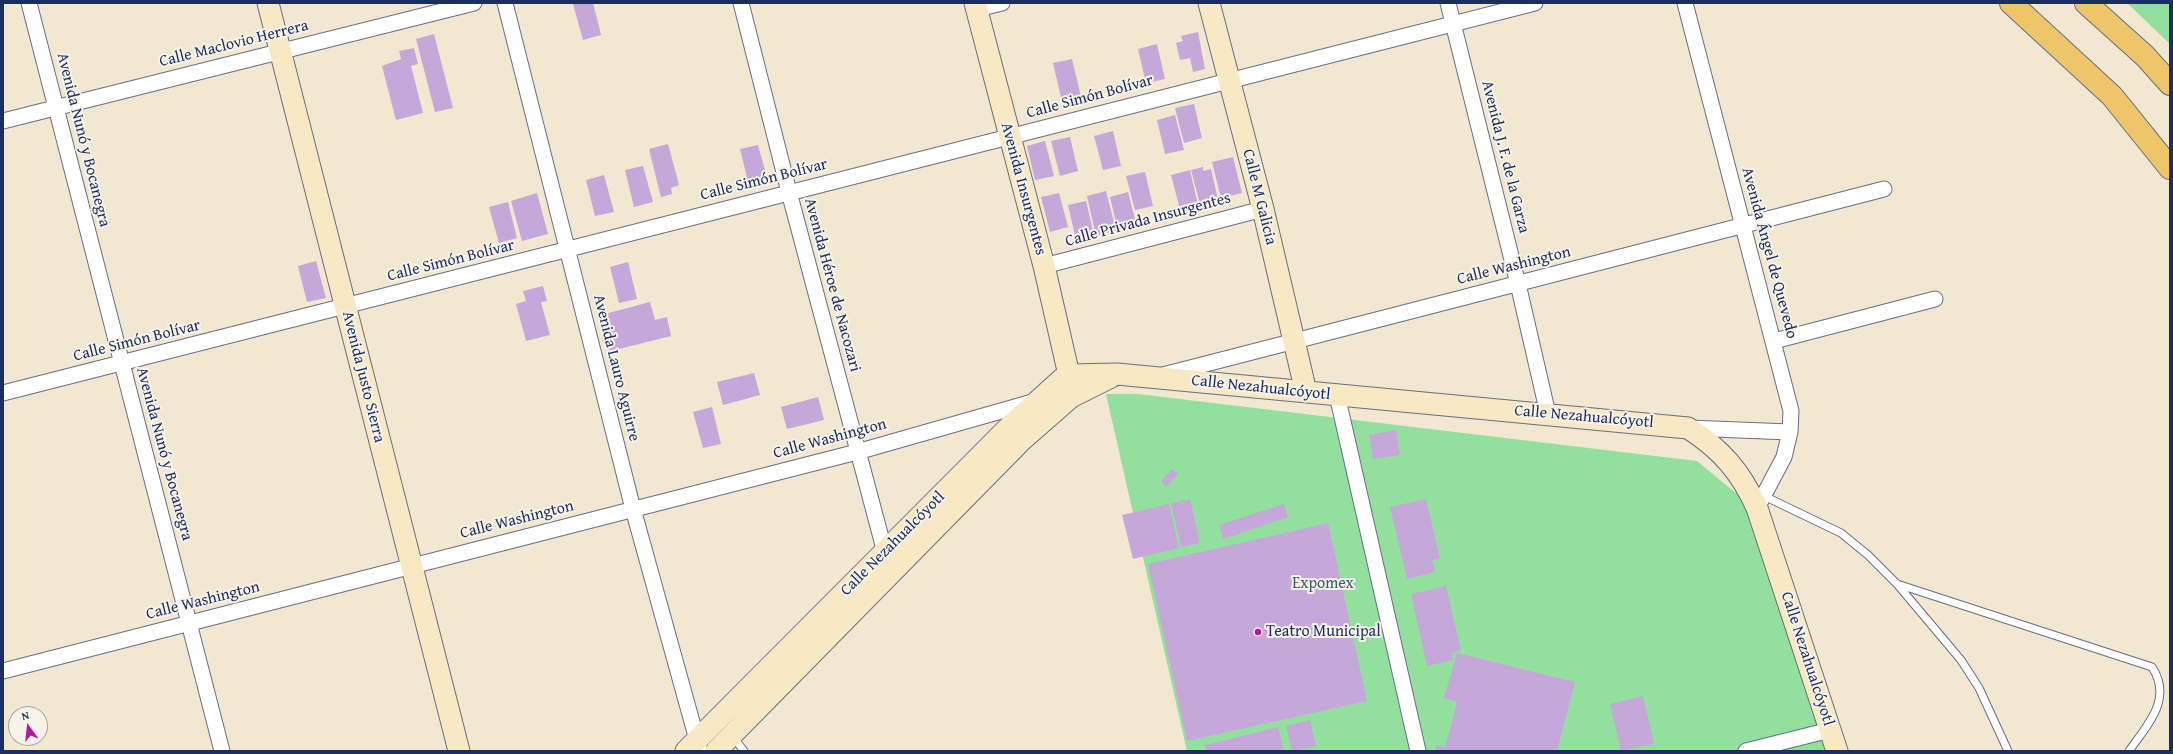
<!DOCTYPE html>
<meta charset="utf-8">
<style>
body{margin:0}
#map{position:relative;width:2173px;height:754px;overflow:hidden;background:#f2e7d0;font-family:"Gentium Book Plus",serif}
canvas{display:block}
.frame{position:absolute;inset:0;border:4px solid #1b2f5e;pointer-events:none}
.north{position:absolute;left:8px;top:706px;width:40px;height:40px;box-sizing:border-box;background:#f7f3e8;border:1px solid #9fa5b1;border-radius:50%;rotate:345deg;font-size:11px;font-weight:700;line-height:16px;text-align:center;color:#1b2f5e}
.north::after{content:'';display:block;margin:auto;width:14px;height:18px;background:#b5179e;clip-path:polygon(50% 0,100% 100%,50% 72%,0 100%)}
</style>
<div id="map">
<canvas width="2173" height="754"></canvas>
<div class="frame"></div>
<div class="north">N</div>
</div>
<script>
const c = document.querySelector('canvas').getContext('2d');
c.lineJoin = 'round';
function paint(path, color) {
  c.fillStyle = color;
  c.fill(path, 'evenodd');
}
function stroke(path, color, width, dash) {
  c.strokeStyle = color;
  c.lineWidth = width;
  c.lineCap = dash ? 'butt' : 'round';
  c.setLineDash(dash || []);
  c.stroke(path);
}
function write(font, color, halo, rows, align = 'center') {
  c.font = font + ' "Gentium Book Plus",serif';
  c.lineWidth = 4;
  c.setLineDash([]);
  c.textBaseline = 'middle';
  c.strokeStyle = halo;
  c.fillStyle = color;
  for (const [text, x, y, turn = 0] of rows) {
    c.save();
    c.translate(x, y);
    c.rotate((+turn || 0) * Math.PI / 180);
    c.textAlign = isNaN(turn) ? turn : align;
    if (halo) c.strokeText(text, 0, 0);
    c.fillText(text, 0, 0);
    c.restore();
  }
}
paint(new Path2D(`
 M2127 3H2170V44Z
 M1106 394H1138L1697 461 1754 508 1836 751H1187Z`), '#93e09e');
paint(new Path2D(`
 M593 3 601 35 583 40 573 4Z
 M1198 32 1205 69 1193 72 1190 58 1180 60 1176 43 1183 41 1181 36Z
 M434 34 453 108 435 112 416 39Z
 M1157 44 1165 79 1146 83 1138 49Z
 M414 48 418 64 411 66 423 113 396 120 382 66 401 59 399 51Z
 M1072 59 1082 101 1063 106 1053 63Z
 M1194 104 1202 138 1184 143 1175 108Z
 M1175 115 1184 150 1165 154 1157 120Z
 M1113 131 1121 166 1103 170 1094 136Z
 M1070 137 1078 171 1060 176 1051 141Z
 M1045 141 1054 176 1035 180 1027 146Z
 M668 144 679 185 671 188 672 194 661 197 649 149Z
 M758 145 768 181 749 186 740 149Z
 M1233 157 1242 193 1221 198 1212 162Z
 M643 166 653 202 634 207 625 170Z
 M1203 167V171L1211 169 1218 200 1200 204 1191 170Z
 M1190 170 1198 205 1180 209 1171 175Z
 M1145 172 1153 206 1135 210 1126 176Z
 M604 175 614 212 595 216 586 180Z
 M1106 191 1116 231 1096 236 1087 196Z
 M1128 192 1137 227 1118 231 1110 197Z
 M537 193 548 234 522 241 511 201Z
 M1059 193 1068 227 1050 232 1041 197Z
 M1086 201 1094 235 1076 240 1068 205Z
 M508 202 517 238 499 243 489 207Z
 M316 261 326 298 307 302 298 266Z
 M628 262 637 299 619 303 610 267Z
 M543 286 547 301 541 302 550 335 526 341 516 304 526 301 523 291Z
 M650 302 655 320 667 317 671 336 607 352 597 316Z
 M754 373 760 395 723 405 717 382Z
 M818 397 824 420 787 429 781 407Z
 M712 407 721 444 703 448 693 412Z
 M1396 430 1400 455 1373 459 1369 435Z
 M1172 469 1178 474 1166 487 1161 481Z
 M1190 499 1200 543 1181 547 1171 503Z
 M1426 499 1440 559 1432 560 1435 572 1407 579 1390 507Z
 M1169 504 1179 548 1133 559 1122 515Z
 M1284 504 1288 517 1223 539 1219 525Z
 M1328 523 1367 701 1187 741 1148 564Z
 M1446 586 1461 651 1452 653 1453 660 1427 666 1411 594Z
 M1457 653 1575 682 1557 751H1435L1436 745 1445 748 1457 702 1444 698Z
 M1643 696 1654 744 1621 751 1610 704Z
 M1310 720 1316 746 1292 751 1286 726Z
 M1278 727 1284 751H1207L1205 745Z`), '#c5a7da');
const lane = new Path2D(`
 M1764 496 1841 533 1868 555 1897 584 2152 667C2173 699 2148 724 2129 751
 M1897 584 1961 660 1979 688 2008 751
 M733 737 744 751`);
const street = new Path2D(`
 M29 3 222 751
 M505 3 633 509 699 747
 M741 3 789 192 887 560
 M1448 3 1518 284 1548 414
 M1685 3 1791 411 1790 432 1784 457 1757 508
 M977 9 1002 3
 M3 121 474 3
 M1044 266 1263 209
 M1774 341 1935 299
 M1163 375 1884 189
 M3 393 1535 3
 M1337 395 1418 751
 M1688 428 1790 432
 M3 671 857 452 1036 401
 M1746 751 1830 730`);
const secondary = new Path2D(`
 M268 3 459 751
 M975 3 1044 266 1069 375
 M1209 3 1263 209 1306 392
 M686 751 1010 426 1062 379 1069 375 1117 374 1688 428C1721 449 1741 472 1757 508L1837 751
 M716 751 1023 439 1071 397 1111 377`);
const highway = new Path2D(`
 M2011 3 2112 96 2170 168
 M2086 3 2145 56 2170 84`);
stroke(lane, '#666f86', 9);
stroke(street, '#666f86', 17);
stroke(secondary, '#666f86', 23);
stroke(highway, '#666f86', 24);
stroke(lane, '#fff', 7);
stroke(street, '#fff', 15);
stroke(secondary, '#f8e8c3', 21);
stroke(highway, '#eec569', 22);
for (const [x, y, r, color] of [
 [1258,632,4,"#b5179e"]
]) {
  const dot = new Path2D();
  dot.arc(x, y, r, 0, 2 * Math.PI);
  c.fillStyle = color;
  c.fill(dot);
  stroke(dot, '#f7f3e8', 1.5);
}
write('16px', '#1b2f5e', '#f7f3e8', [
 ["Calle Maclovio Herrera",234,44,-14],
 ["Calle Simón Bolívar",1090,97,-15],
 ["Avenida Nunó y Bocanegra",83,140,76],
 ["Avenida J. F. de la Garza",1505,157,76],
 ["Calle Simón Bolívar",764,180,-14],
 ["Avenida Insurgentes",1023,189,75],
 ["Calle M Galicia",1259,197,76],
 ["Calle Privada Insurgentes",1148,220,-15],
 ["Avenida Ángel de Quevedo",1769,253,75],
 ["Calle Simón Bolívar",451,261,-14],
 ["Calle Washington",1514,266,-14],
 ["Avenida Héroe de Nacozari",832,285,75],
 ["Calle Simón Bolívar",137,341,-14],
 ["Avenida Lauro Aguirre",616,368,76],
 ["Avenida Justo Sierra",363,377,76],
 ["Calle Nezahualcóyotl",1261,388,6],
 ["Calle Nezahualcóyotl",1584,417,5],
 ["Calle Washington",830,439,-15],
 ["Avenida Nunó y Bocanegra",164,454,75],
 ["Calle Washington",517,520,-14],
 ["Calle Nezahualcóyotl",893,544,-45],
 ["Calle Washington",203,601,-14],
 ["Calle Nezahualcóyotl",1807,659,72]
]);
write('16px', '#395b6e', '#f7f3e8', [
 ["Expomex",1323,584]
]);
write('16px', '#1b2f5e', '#f7f3e8', [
 ["Teatro Municipal",1266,632]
], 'left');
</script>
